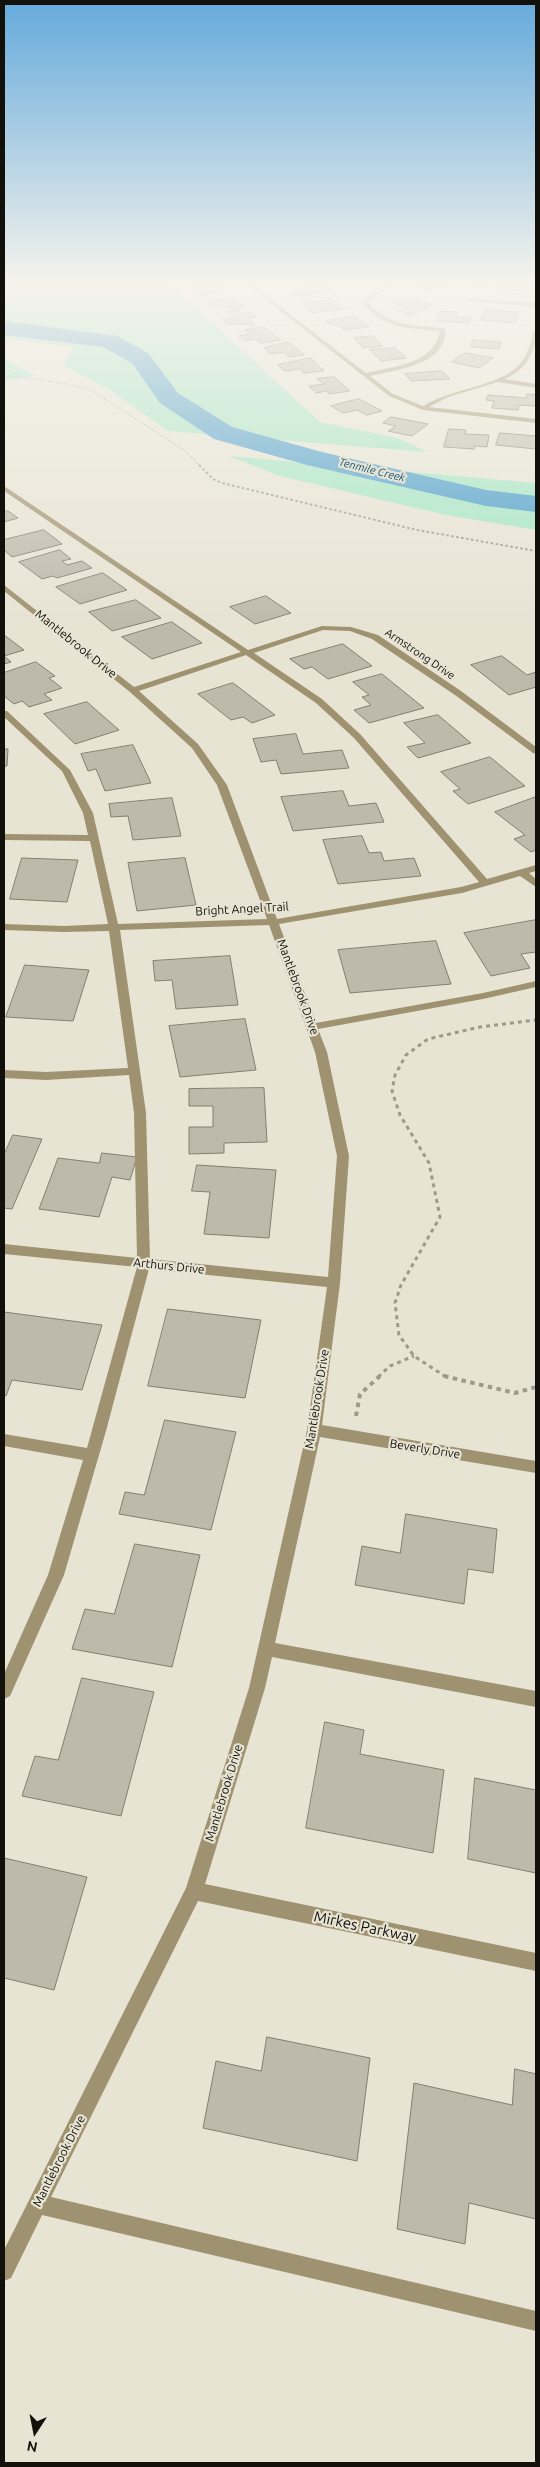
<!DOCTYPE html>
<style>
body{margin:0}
#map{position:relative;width:540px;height:2467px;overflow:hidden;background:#e8e4d4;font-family:Ubuntu,sans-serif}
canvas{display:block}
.frame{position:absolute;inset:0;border:5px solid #11100a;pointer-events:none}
.north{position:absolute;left:10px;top:2407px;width:50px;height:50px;-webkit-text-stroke:4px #e8e4d4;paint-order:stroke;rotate:191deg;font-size:14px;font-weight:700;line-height:20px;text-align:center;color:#11100a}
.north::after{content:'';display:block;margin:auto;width:18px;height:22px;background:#11100a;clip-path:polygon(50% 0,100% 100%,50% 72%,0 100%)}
</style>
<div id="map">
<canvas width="540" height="2467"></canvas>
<div class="frame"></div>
<div class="north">N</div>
</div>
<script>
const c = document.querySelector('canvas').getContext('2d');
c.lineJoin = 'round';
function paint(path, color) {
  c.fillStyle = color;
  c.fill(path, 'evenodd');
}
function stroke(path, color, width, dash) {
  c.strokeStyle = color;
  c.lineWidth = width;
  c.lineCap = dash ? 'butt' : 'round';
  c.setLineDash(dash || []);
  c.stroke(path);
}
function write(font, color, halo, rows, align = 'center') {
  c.font = font + ' Ubuntu,sans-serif';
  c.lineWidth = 4.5;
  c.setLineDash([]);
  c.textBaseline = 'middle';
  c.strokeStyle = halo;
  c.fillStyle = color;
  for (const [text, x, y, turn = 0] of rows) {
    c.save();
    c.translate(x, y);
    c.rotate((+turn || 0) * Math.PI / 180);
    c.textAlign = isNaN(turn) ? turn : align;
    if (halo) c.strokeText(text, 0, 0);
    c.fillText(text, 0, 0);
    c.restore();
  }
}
paint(new Path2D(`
 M167 281 320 422 398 438 427 452 168 431 110 390 63 366 74 347 4 338V282Z
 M4 358 35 376 4 381Z
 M229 456 536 483V530L446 515 280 476Z`), '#a2e6c3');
paint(new Path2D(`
 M4 321 117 336 148 353 178 393 232 427 322 452 486 490 536 496V512L486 506 307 465 214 439 160 403 132 363 103 347 4 335Z`), '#429acb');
const building = new Path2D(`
 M215 281 222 286 215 287 223 292 203 295 188 285Z
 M420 281H438L447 285 428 290 412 284Z
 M450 281H488L486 287 448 284Z
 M498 281 514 282 531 281 528 291 508 290 507 292H495Z
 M322 285 333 291 298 297 287 291Z
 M230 298 246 307 233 310 225 305 214 307 206 302Z
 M413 298 432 305 423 307 429 309 408 315 398 311 408 308 394 303Z
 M333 300 337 302 329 303 331 305 340 304 346 309 312 313 302 303Z
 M485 310 519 312 515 323 481 320Z
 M238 311 240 313 251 312 257 317 248 318 255 325 227 324 222 319 233 318 227 312Z
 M440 311 457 312 456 317 471 318 469 323 436 321Z
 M355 317 369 327 345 330 337 325H332L325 321Z
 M264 327 281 340 260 343 256 339 244 341 238 336 250 334 245 330Z
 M373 336 382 346 363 348 354 338Z
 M473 340 501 342 499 349 471 347Z
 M289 342 304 355 289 357 284 352 270 354 264 348Z
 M395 348 406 358 381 361 370 350Z
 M465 353 493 358 479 368 452 362Z
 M311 358 324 371 304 373 300 369 284 371 278 365Z
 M442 371 450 379 411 381 405 374Z
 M334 377 350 391 329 394 327 391 316 393 309 386 324 384 317 379Z
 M527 394 536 395V406L519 405 518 410 492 408 494 401 486 400 488 395 526 398Z
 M359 399 382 411 367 415 357 410 343 413 331 406Z
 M391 417 428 424 412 436 388 431 396 426 383 423Z
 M449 429 466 430 465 434 489 435 487 447 475 446 474 449 444 447Z
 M500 433 536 436V449L496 445Z
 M8 511 18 518 4 522V512Z
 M44 530 62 544 12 557 4 550V540Z
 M60 550 71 559 62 561 67 565 82 561 92 568 57 578 53 576 42 579 19 562Z
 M103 573 127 590 80 604 56 587Z
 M266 596 291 613 255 624 230 607Z
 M136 600 161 618 112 631 89 612Z
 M172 622 202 643 152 659 122 637Z
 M4 635 24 650 4 656 11 662 4 664Z
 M343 644 372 666 328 679 312 667 304 669 290 659Z
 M502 656 527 675 536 672V687L509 695 471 665Z
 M36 662 55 676 49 678 62 688 44 694 52 700 29 707 22 701 14 704 4 696V673Z
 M382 674 424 708 369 723 354 710 371 705 362 697 369 695 353 682Z
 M233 683 275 715 252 723 243 717 231 720 198 694Z
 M87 702 119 730 75 744 44 714Z
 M438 715 471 743 418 758 407 747 425 743 404 723Z
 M296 734 303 754 342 750 349 768 281 774 276 760 261 762 253 739Z
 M133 745 151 783 105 791 96 769 88 771 81 754Z
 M4 749H8L7 766H4Z
 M490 757 525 786 468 804 453 791 460 789 441 772Z
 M343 791 349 806 376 803 384 822 293 831 281 797Z
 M536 797V850L531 852 514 839 525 835 495 812Z
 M172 798 181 836 133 840 128 816 111 817 109 804Z
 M362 836 369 853 381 852 384 861 414 858 421 876 338 884 323 840Z
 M22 858 78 860 67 902 10 899Z
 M185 858 196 905 137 911 128 863Z
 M536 920V952L521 954 530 968 491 976 464 933Z
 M436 941 451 984 350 993 338 950Z
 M230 956 238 1005 176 1009 172 980 155 981 153 961Z
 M25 965 89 970 73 1021 6 1017Z
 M245 1019 256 1070 180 1077 169 1026Z
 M264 1088 267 1142 224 1143V1153L189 1154V1127H213V1106H189V1089Z
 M13 1135 42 1139 12 1209 4 1208V1155Z
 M102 1153 137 1157 130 1180 112 1177 99 1217 39 1209 58 1158 99 1163Z
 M197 1165 276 1170 269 1238 204 1234 210 1192 192 1191Z
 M168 1309 261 1320 245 1398 148 1386Z
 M4 1312 102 1325 82 1390 12 1380 6 1396 4 1395Z
 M165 1420 236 1432 211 1530 119 1514 125 1492 144 1495Z
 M406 1514 497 1529 493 1573 468 1569 464 1604 355 1585 362 1546 400 1553Z
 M135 1544 200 1555 172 1667 72 1649 85 1609 114 1614Z
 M82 1678 154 1692 121 1816 22 1796 35 1756 58 1760Z
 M325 1722 364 1730 360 1754 444 1770 433 1853 306 1828Z
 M475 1778 536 1790V1873L468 1859Z
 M4 1858 87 1877 54 1990 4 1978Z
 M267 2037 370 2058 357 2161 203 2128 216 2061 261 2071Z
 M515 2069 536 2074V2219L469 2203 465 2244 397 2229 414 2083 512 2105Z`);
paint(building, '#bebaab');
stroke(building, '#827f70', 1);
stroke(new Path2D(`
 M4 375 68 384 91 390 184 450 200 466`), '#9c998d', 1, [2, 2]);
stroke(new Path2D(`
 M199 465 213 479 222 483 417 530 536 551`), '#9c998d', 2, [2.5, 2.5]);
stroke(new Path2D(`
 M378 1377 390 1366 414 1356
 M446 1377 414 1356 399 1335 395 1303 401 1285 440 1217 429 1163 400 1115 392 1091 395 1075 406 1055 428 1039 480 1027 536 1020`), '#9c998d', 3, [4, 4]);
stroke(new Path2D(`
 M444 1376 515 1393 536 1387
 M356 1416 360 1394 380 1376`), '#9c998d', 4, [4.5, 4.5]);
paint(new Path2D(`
 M242 281H273L252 285 366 373C394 366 433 365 440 331 406 328 386 329 361 302L392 281H398L367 302C398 331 408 322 445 329 448 365 395 370 370 376L393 394 423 406C450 389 500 386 519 365 527 357 530 344 533 333L536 331C536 354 525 370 505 379L536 384V388L498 382 448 397 429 407 536 419V423L423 410 389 396Z
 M468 298 536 303V307L466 301Z
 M4 486 248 650 322 626 351 627 378 635 461 691 536 747V754L533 753 455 695 372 639 350 631 323 630 254 653 322 699 360 734 487 879 536 865V871L529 873 536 879V887L520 876 462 893 279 924 316 1023 483 993 536 981V987L483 999 318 1029 327 1052 349 1156 340 1283 322 1425 536 1461V1473L320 1437 275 1643 536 1691V1707L272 1657 265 1688 205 1884 536 1953V1971L198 1901 51 2197 536 2311V2331L42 2215 11 2278 4 2281V2250L186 1888 249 1688 307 1430 327 1287 149 1269 106 1431 64 1575 10 1696 4 1699V1674L48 1575 83 1460 4 1446V1434L87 1448 137 1267 4 1254V1244L137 1258 134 1113 129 1075 46 1080 4 1078V1070L46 1072 128 1068 109 931 64 932 4 930V924L64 926 108 924 90 841 4 840V834L88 835 83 813 62 771 4 717V711H7L70 770 93 813 118 924 267 919 217 785 192 748 130 692 4 591V585L134 687 241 652 4 491ZM246 655 316 703 354 738 479 882 461 887 277 919 227 785 198 744 139 691ZM269 925 315 1052 337 1156 328 1277 150 1259 146 1113 120 930Z`), '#9e9270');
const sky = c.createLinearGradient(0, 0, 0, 627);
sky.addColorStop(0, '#65aadc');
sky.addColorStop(0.45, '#f5f3ec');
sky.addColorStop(1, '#f5f3ec00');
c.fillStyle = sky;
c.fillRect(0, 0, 540, 627);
write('italic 11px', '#157', '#e8e4d4', [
 ["Tenmile Creek",372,470,14]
]);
write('11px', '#11100a', '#e8e4d4', [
 ["Armstrong Drive",420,654,34]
]);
write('12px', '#11100a', '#e8e4d4', [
 ["Mantlebrook Drive",76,644,39],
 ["Bright Angel Trail",242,909,-3],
 ["Mantlebrook Drive",298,987,70],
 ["Arthurs Drive",169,1266,6],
 ["Mantlebrook Drive",317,1399,-81],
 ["Beverly Drive",425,1449,9],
 ["Mantlebrook Drive",224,1793,-73],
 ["Mantlebrook Drive",59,2161,-63]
]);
write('15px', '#11100a', '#e8e4d4', [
 ["Mirkes Parkway",365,1927,12]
]);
</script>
